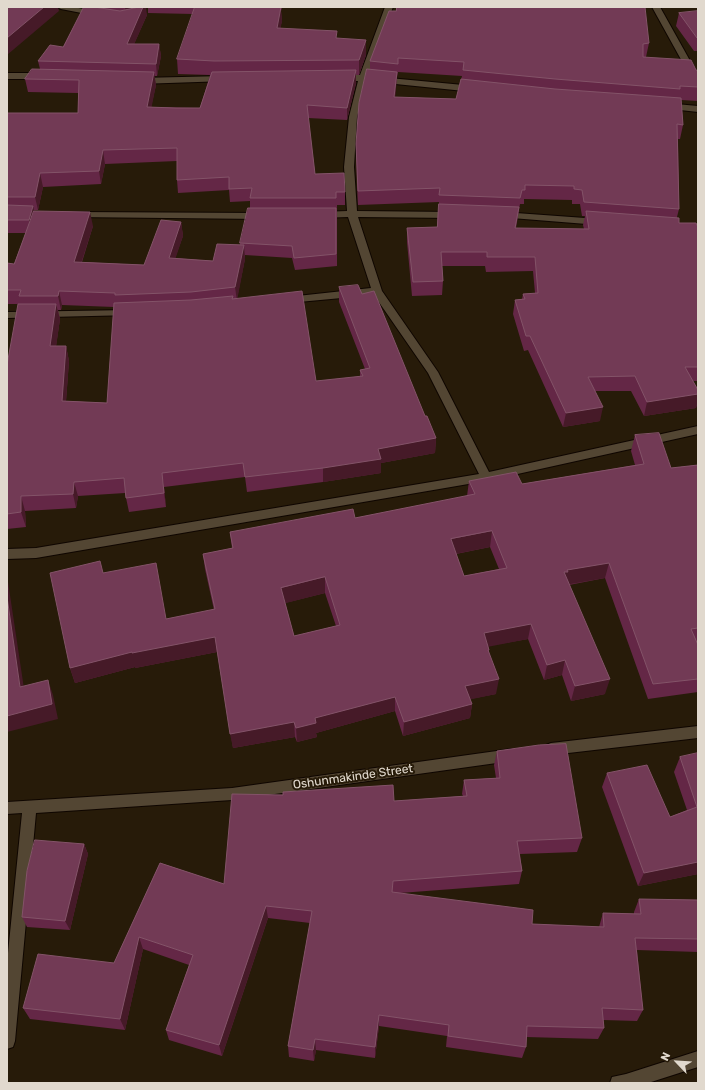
<!DOCTYPE html>
<style>
body{margin:0}
#map{position:relative;width:705px;height:1090px;overflow:hidden;background:#271b09;font-family:Rubik,sans-serif}
canvas{display:block}
.frame{position:absolute;inset:0;border:8px solid #e1d9ce;pointer-events:none}
.north{position:absolute;left:657px;top:1042px;width:40px;height:40px;-webkit-text-stroke:3px #271b09;paint-order:stroke;rotate:295deg;font-size:11px;font-weight:700;line-height:16px;text-align:center;color:#e1d9ce}
.north::after{content:'';display:block;margin:auto;width:14px;height:18px;background:#e1d9ce;clip-path:polygon(50% 0,100% 100%,50% 72%,0 100%)}
</style>
<div id="map">
<canvas width="705" height="1090"></canvas>
<div class="frame"></div>
<div class="north">N</div>
</div>
<script>
const c = document.querySelector('canvas').getContext('2d');
c.lineJoin = 'round';
function stroke(path, color, width, dash) {
  c.strokeStyle = color;
  c.lineWidth = width;
  c.lineCap = dash ? 'butt' : 'round';
  c.setLineDash(dash || []);
  c.stroke(path);
}
function paint(path, color) {
  c.fillStyle = color;
  c.fill(path, 'evenodd');
}
function write(font, color, halo, rows, align = 'center') {
  c.font = font + ' Rubik,sans-serif';
  c.lineWidth = 4;
  c.setLineDash([]);
  c.textBaseline = 'middle';
  c.strokeStyle = halo;
  c.fillStyle = color;
  for (const [text, x, y, turn = 0] of rows) {
    c.save();
    c.translate(x, y);
    c.rotate((+turn || 0) * Math.PI / 180);
    c.textAlign = isNaN(turn) ? turn : align;
    if (halo) c.strokeText(text, 0, 0);
    c.fillText(text, 0, 0);
    c.restore();
  }
}
const minor = new Path2D(`
 M57 7H73L100 12 101 14 97 16 61 9Z
 M385 7H393L368 76 474 86 478 89 474 92 366 81 357 117 354 167 357 211 454 212 459 215 454 218 358 217 382 291 438 372 489 472 698 426V434L486 481 36 558 7 559V549L36 548 479 474 428 373 374 295 288 303 283 300 288 297 371 288 348 217 320 218 315 215 320 212 347 211 344 167 349 117 358 81H341L337 78 341 75H360Z
 M652 7H660L698 75V86L694 83Z
 M7 73H42L46 76 42 79H7Z
 M224 76 227 77 228 79 227 81 139 84 135 81 139 78Z
 M665 103 698 106V112L662 108 661 106 662 104Z
 M74 212 262 213 267 216 262 219 71 217 69 215 71 213Z
 M502 212 599 219 604 222 599 225 499 217 497 215Z
 M130 310 135 313 134 315 7 318V312Z
 M698 726V738L551 755 546 753 544 749 546 745 551 743Z
 M511 749 516 751 518 755 516 759 511 761 232 800 36 813 15 1041 13 1047 7 1049V963L22 813 7 814V802L232 788Z
 M698 1051V1067L648 1083H610L612 1077 626 1074Z`);
stroke(minor, '#0f0600', 2);
paint(minor, '#534633');
paint(new Path2D(`
 M84 7H143L147 15 134 44H159L161 56 157 76H154L156 85 151 107 200 108 210 75 178 74 177 59 193 14 148 13V7H282L281 11 282 21 280 28 338 38 366 55 359 75H356V83L347 120 308 118 315 174 345 192V205H337V266L295 270 292 258 245 255V259L237 298 316 381 360 377V370L365 369 339 302V287L362 294 436 438 435 453 381 463V473L323 482 247 492 245 477 164 487 166 507 129 512 125 493 78 496 76 508 25 511 26 527 7 529V365L22 304H7V263L14 264 26 233H7V113H78V93L28 92 25 79 40 69 38 61 63 47ZM177 161V180L178 193 229 190 230 202 250 201V208L240 243V245L213 261 175 258 183 236 181 222 144 265 82 262 93 226 34 211V210H38L43 187 101 184 105 164ZM62 305 114 307 107 403 66 401 69 361 66 346H56L60 319 58 310H61Z
 M389 11 649 43 646 57H644L696 70 698 71V101L681 100 683 125 680 139H678L679 209 677 217 679 223 698 227V381H693L698 390V400L696 408 644 416 631 391H595L600 421 563 427 528 350 524 351 513 314 515 300 522 299 523 294 535 293 533 271 486 272 485 266H442L443 281 442 295 412 296 407 242V228L437 227 439 202 358 205 357 185 356 144 370 69V61ZM398 72 462 76 456 99 395 97 397 77ZM524 199 572 200V204H580L582 216H585L583 225 584 229 516 228 520 204H524Z
 M698 11V51H694L676 26 679 13Z
 M635 435 671 468 698 465V642H697L698 645V692L648 699 605 578 569 585 605 694 571 701 562 675 544 680 528 639 488 646 496 694 470 699 472 704 470 718 403 736 395 711 316 733 317 737 297 742 295 737 233 748 217 652 135 668V667L75 683 70 668 103 573 166 619 214 610 205 569 203 554 232 548 230 532 355 518 467 496 469 481 522 484 635 465 631 451ZM490 547 499 569 464 576 456 554ZM325 593 336 626 294 636 285 603Z
 M497 751 582 838 577 852 520 854 522 871 519 884 400 893 532 924 599 927 603 913 634 914V912L639 899 698 900V952L637 950 643 1010 637 1021 603 1020 604 1028 598 1039 526 1037V1047L522 1058 446 1047 447 1036 379 1026 375 1058 316 1050 314 1061 289 1057 288 1046 310 923 268 918 222 1056 169 1040 166 1030 189 965 143 949 125 1030 30 1019 23 1008 114 963 160 863 224 884 394 801 463 796 462 794 464 780 496 778 494 765Z
 M698 753V874L638 886 602 787 607 773 670 817 687 810 674 772 680 757Z
 M84 844 88 854 70 930 27 927 22 917Z`), '#642746');
paint(new Path2D(`
 M44 7H58L59 11 7 55V38Z
 M125 7H141L126 15Z
 M143 7H146L147 15 129 56 127 44Z
 M279 7H282L281 11 282 21 278 43 277 28Z
 M366 40V55L359 75V60Z
 M159 44 161 56 157 76 156 64Z
 M356 70V83L347 120V108Z
 M154 72 156 85 149 120 147 107Z
 M397 72 396 86 394 111V97Z
 M103 150 105 164 101 184 99 171Z
 M40 173 43 187 38 210 35 197Z
 M33 206 36 219 32 233 29 220Z
 M90 212 93 226 77 276 74 262Z
 M181 222 183 236 171 272 169 258Z
 M244 245 245 259 237 301 235 287Z
 M59 291 62 305 61 310 58 296Z
 M56 304 60 319 54 361 50 346Z
 M66 346 69 361 65 415 62 401Z
 M698 394V400L696 408 644 416 647 402Z
 M603 407 600 421 563 427 566 413Z
 M436 438 435 453 381 463V473L323 482V468L378 449Z
 M162 473 164 487 166 507 164 493Z
 M74 482 78 496 76 508 73 494Z
 M21 496 25 511 26 527 21 512Z
 M492 531 490 547 450 555 451 539Z
 M609 563 605 578 565 585 564 572 567 570Z
 M7 575 26 702 20 687 7 597Z
 M325 577V593L282 604 281 588Z
 M531 624 528 639 482 648 484 633Z
 M215 637 217 652 135 668V667L75 683 70 668 132 652Z
 M565 660 562 675 544 680 547 665Z
 M499 679 496 694 463 701 465 686Z
 M610 679 605 694 571 701 575 686Z
 M48 680 53 695 58 719 7 732V716Z
 M395 697V711L316 733 317 737 297 742 296 728 315 718Z
 M472 704 470 718 403 736 404 722Z
 M294 722 295 737 233 748 230 734Z
 M84 844 88 854 70 930 65 921Z
 M698 862V874L638 886 644 873Z
 M266 906 268 918 222 1056 219 1045Z
 M139 937 143 949 125 1030 120 1019Z
 M379 1015V1026L375 1058V1047Z
 M315 1039 316 1050 314 1061 313 1050Z`), '#461a28');
const building = new Path2D(`
 M7 7H44L7 38Z
 M84 7H94L120 11 139 7H143L127 44H159L156 64 38 61 50 45 63 47Z
 M195 7H281L277 28 337 31 336 38 366 40 359 60 214 61 177 59Z
 M397 7H645L649 43 643 44V57L691 60 696 70 698 71V87L680 86V89L555 79 463 70 464 62 398 58V64L370 61 389 11H396Z
 M698 11V38H697L679 13Z
 M32 69 154 72 147 107 176 108H200L212 72 356 70 347 108 307 105 315 174 344 173 345 192H336V198H250L252 188 229 189V177L177 180V148L103 150 99 171 40 173 35 197H7V113H78L79 80 25 79Z
 M367 69 397 72 394 97 456 99 461 79 555 89 681 98 683 125 677 124 679 209 584 202 582 190 574 189V186L525 185V190H522L520 198 439 195 440 188 358 191 356 144 359 103Z
 M439 204 519 207 515 228 589 229 586 211 679 218V223H696L698 227V367H685L698 390V394L647 402 635 376 588 377 603 407 566 413 530 336H526L515 300 525 299 523 294 538 293 535 257H487V252H441L443 281 413 282 407 228 437 227Z
 M7 205 33 206 29 220H7Z
 M248 208H336V254L294 258 292 246 240 243Z
 M34 211 90 212 74 262 144 265 161 220 181 222 169 258 213 261 217 244 244 245 235 287 191 292 115 295V293L59 291 58 296H19L21 290H7V263L14 264Z
 M358 285 362 294 374 291 425 416H427L436 438 378 449 381 459 323 468 245 477 243 463 162 473 164 493 126 498 124 478 74 482 73 494 21 496V512L7 514V365L18 304H56L50 346H66L62 401 107 403 114 303 191 300 233 296 232 299 302 291 316 381 363 376 360 370 370 368 339 287Z
 M659 433 671 468 698 465V628L691 629 698 645V679L653 684 609 563 567 570 568 572H564L610 679 575 686 565 660 547 665 531 624 484 633 489 650H488L499 679 465 686 472 704 404 722 395 697 315 718 316 723 296 728 294 722 230 734 215 637 132 653V652L70 668 50 573 100 561 103 573 156 563 166 619 215 609 203 554 233 548 230 532 353 509 355 518 475 494 469 481 516 472 522 484 644 464 635 435ZM492 531 507 568 464 576 451 539ZM325 577 340 625 294 636 281 588Z
 M7 597 20 687 48 680 52 704 7 716Z
 M566 744 582 838 517 841 522 871 393 881 392 892 533 910 532 924 604 927 603 913 641 914 639 899 698 900V939L635 938 643 1010 602 1008 604 1028 527 1026 526 1047 448 1036 449 1025 379 1015 375 1047 315 1039 313 1050 288 1046 312 911 266 906 219 1045 166 1030 193 955 139 937 120 1019 23 1008 38 954 114 963 160 863 224 884 232 794 283 795V792L393 785 394 801 467 796 464 780 500 778 497 751 539 745Z
 M698 753V862L644 873 607 773 647 765 670 817 697 807 680 757Z
 M35 840 84 844 65 921 22 917 27 871Z`);
paint(building, '#723a55');
stroke(building, '#835368', 1);
write('12px', '#e1d9ce', '#271b09', [
 ["Oshunmakinde Street",353,777,-8]
]);
</script>
